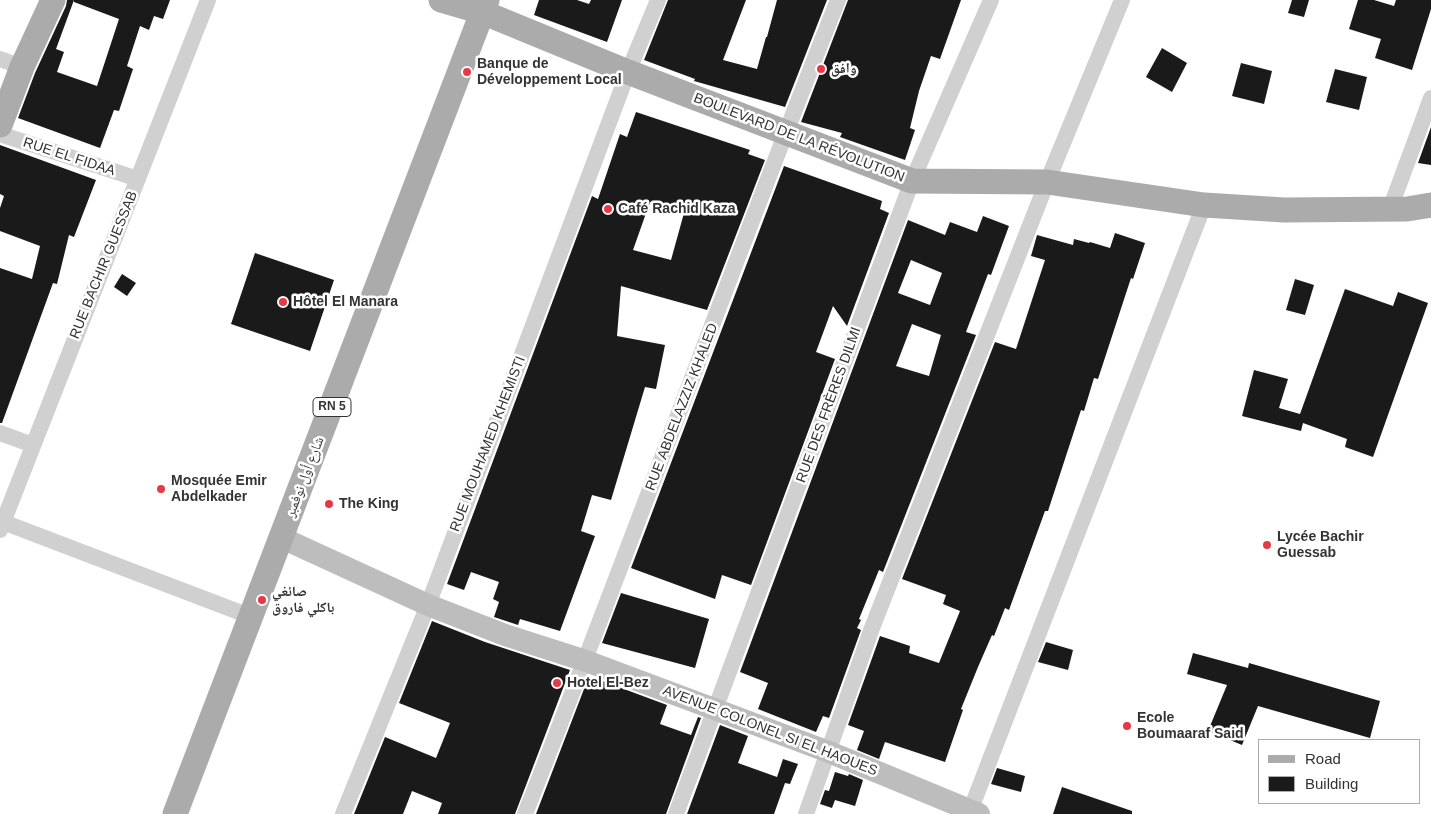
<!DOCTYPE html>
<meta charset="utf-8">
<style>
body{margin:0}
#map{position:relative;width:1431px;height:814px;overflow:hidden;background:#fff;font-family:Arial,sans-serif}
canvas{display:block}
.legend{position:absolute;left:1258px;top:739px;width:162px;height:65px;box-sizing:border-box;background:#fff;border:1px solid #adadad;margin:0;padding:6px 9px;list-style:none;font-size:15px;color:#333}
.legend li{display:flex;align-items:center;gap:10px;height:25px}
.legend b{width:25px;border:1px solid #adadad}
</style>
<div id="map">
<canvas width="1431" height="814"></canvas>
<ul class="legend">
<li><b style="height:6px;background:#ababab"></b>Road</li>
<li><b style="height:14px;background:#1a1a1a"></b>Building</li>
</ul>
</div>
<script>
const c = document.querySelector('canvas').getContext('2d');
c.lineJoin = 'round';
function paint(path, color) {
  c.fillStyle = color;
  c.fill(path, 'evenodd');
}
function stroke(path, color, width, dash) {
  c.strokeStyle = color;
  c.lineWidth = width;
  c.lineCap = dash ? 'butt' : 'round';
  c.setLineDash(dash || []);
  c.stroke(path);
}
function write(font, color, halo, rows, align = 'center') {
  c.font = font + ' Arial,"Noto Naskh Arabic",sans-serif';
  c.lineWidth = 5;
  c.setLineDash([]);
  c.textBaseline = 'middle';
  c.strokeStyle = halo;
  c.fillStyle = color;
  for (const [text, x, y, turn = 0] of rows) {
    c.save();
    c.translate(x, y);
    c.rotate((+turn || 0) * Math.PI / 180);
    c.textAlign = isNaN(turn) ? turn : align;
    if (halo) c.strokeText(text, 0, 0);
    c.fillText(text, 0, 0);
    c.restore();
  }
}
paint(new Path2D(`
 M67 0H74L56 49 64 52 57 72 97 86 119 19 74 2V0H170L163 19 154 16 149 30 140 26 127 66 133 69 119 111 114 110 100 148 18 118 35 73 66 6Z
 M539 0H577L589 4 591 0H622L607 42 534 15Z
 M668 0H746L723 60 757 69 766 37H767L777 0H827L785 107 694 81 695 79 644 60Z
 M848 0H961L940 59 931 56 919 91 910 128 915 130 905 160 840 137 842 133 801 122Z
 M1292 0H1309L1304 17 1288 13Z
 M1358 0H1374L1394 6 1396 0H1431V9L1412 70 1375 58 1381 39 1349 29Z
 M1162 48 1187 63 1172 92 1146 77Z
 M1241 63 1272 71 1264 104 1232 96Z
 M1335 69 1367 77 1359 110 1326 102Z
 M636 112 750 150 748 154 765 160 707 310 621 286 617 336 665 345 656 389 645 387 611 500 592 495 581 531 595 536 560 631 520 619 518 625 494 617 499 602 493 599 499 582 471 572 464 590 447 584 592 196 598 199 620 134 627 137ZM650 202 684 213 671 260 633 250Z
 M1431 127V165L1418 163Z
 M0 145 96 180 74 237 69 235 57 284 53 283 2 423H0V268L32 279 40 246 0 231V208L4 196 0 194Z
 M784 166 882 201 880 209 889 213 847 326 833 306 816 352 835 359 751 585 722 575 715 599 631 568Z
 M983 216 1009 226 991 275 988 274 966 332 976 335 883 572 879 570 859 619 861 620 857 628 861 630 829 718 823 716 816 732 758 709 768 683 740 672 908 220 945 235 950 222 977 232ZM911 260 942 273 930 305 898 293ZM912 324 941 335 929 376 896 366Z
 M1115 233 1145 243 1133 279 1131 278 1098 379 1094 378 1084 411 1081 410 1048 511H1045L1009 610 1005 608 994 636 992 635 978 667 961 709 963 710 945 762 885 742 879 759 857 750 864 731 848 725 880 636 910 646 909 653 939 663 960 611 943 604 946 595 902 579 995 342 1016 349 1045 260 1031 256 1037 235 1073 245 1074 239 1089 243 1090 242 1110 248Z
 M255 253 334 280 310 351 231 324Z
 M122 274 136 283 127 296 114 287Z
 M1295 279 1314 285 1305 315 1286 310Z
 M1345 289 1393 306 1398 292 1428 303 1373 457 1345 447 1347 439 1303 423 1301 431 1242 416 1254 370 1288 379 1279 408 1300 414Z
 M621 593 709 619 695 668 602 643Z
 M432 621 485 642 570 670 515 814H438L442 803 412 791 403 814H354L385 737 436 758 450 723 399 703Z
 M1046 642 1073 650 1068 670 1038 662Z
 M1193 653 1248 668 1249 663 1380 701 1370 738 1258 706 1242 745 1208 731 1227 685 1187 674Z
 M589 676 667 705 660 724 691 735 698 717 701 718 666 814H536Z
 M720 725 748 736 738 763 777 777 783 759 798 764 790 784 785 783 774 814H687Z
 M997 768 1025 776 1021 792 991 784Z
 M835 772 848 776 849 774 863 780 855 806 835 800 832 808 820 804 825 790 829 791Z
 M1062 787 1132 811V814H1053Z`), '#1a1a1a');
stroke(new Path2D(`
 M0 59 22 67
 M0 134 138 179
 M1390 209 1431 98
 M0 433 33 445
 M3 522 252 617
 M0 530 208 0
 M343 814 428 605 628 72 658 0
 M525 814C632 544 730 270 838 0
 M676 814 912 181 991 0
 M806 814 872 628 1047 182 1122 0
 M969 814 1204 205`), '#d0d0d0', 16);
stroke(new Path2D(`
 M282 538 428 605 505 635 586 661 829 752 979 814`), '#bdbdbd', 22);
stroke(new Path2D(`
 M441 0 482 12 628 72 912 181 1047 182 1204 205 1284 210 1407 209 1431 205
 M0 125 22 67 53 0
 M175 814 487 0`), '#ababab', 25);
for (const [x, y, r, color] of [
 [821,69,5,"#e63946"],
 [467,72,5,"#e63946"],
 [608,209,5,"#e63946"],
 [283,302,5,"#e63946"],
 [161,489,5,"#e63946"],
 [329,504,5,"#e63946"],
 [1267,545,5,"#e63946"],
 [262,600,5,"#e63946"],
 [557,683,5,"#e63946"],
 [1127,726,5,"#e63946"]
]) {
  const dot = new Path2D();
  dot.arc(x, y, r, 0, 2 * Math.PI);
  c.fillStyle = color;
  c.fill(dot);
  stroke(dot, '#fff', 2);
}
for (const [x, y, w] of [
 [332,407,38]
]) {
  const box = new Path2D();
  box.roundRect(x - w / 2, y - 9.5, w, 19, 4);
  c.fillStyle = '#fff';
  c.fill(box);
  stroke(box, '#333', 1);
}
write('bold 12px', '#333', null, [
 ["RN 5",332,407]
]);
write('bold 14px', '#333', '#fff', [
 ["Banque de",477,64],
 ["Développement Local",477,80],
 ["وافق",831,69],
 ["Café Rachid Kaza",618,209],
 ["Hôtel El Manara",293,302],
 ["Mosquée Emir",171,481],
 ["Abdelkader",171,497],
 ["The King",339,504],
 ["Lycée Bachir",1277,537],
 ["Guessab",1277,553],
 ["صائغي",272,592],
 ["باكلي فاروق",272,608],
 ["Hotel El-Bez",567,683],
 ["Ecole",1137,718],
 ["Boumaaraf Said",1137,734]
], 'left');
write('14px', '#333', '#fff', [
 ["BOULEVARD DE LA RÉVOLUTION",799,138,21],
 ["RUE EL FIDAA",69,157,18],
 ["RUE BACHIR GUESSAB",104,265,-68],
 ["RUE DES FRÈRES DILMI",829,405,-70],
 ["RUE ABDELAZZIZ KHALED",682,407,-69],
 ["RUE MOUHAMED KHEMISTI",488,444,-69],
 ["شارع أول نوفمبر",305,477,-69],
 ["AVENUE COLONEL SI EL HAOUES",770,731,21]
]);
</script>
